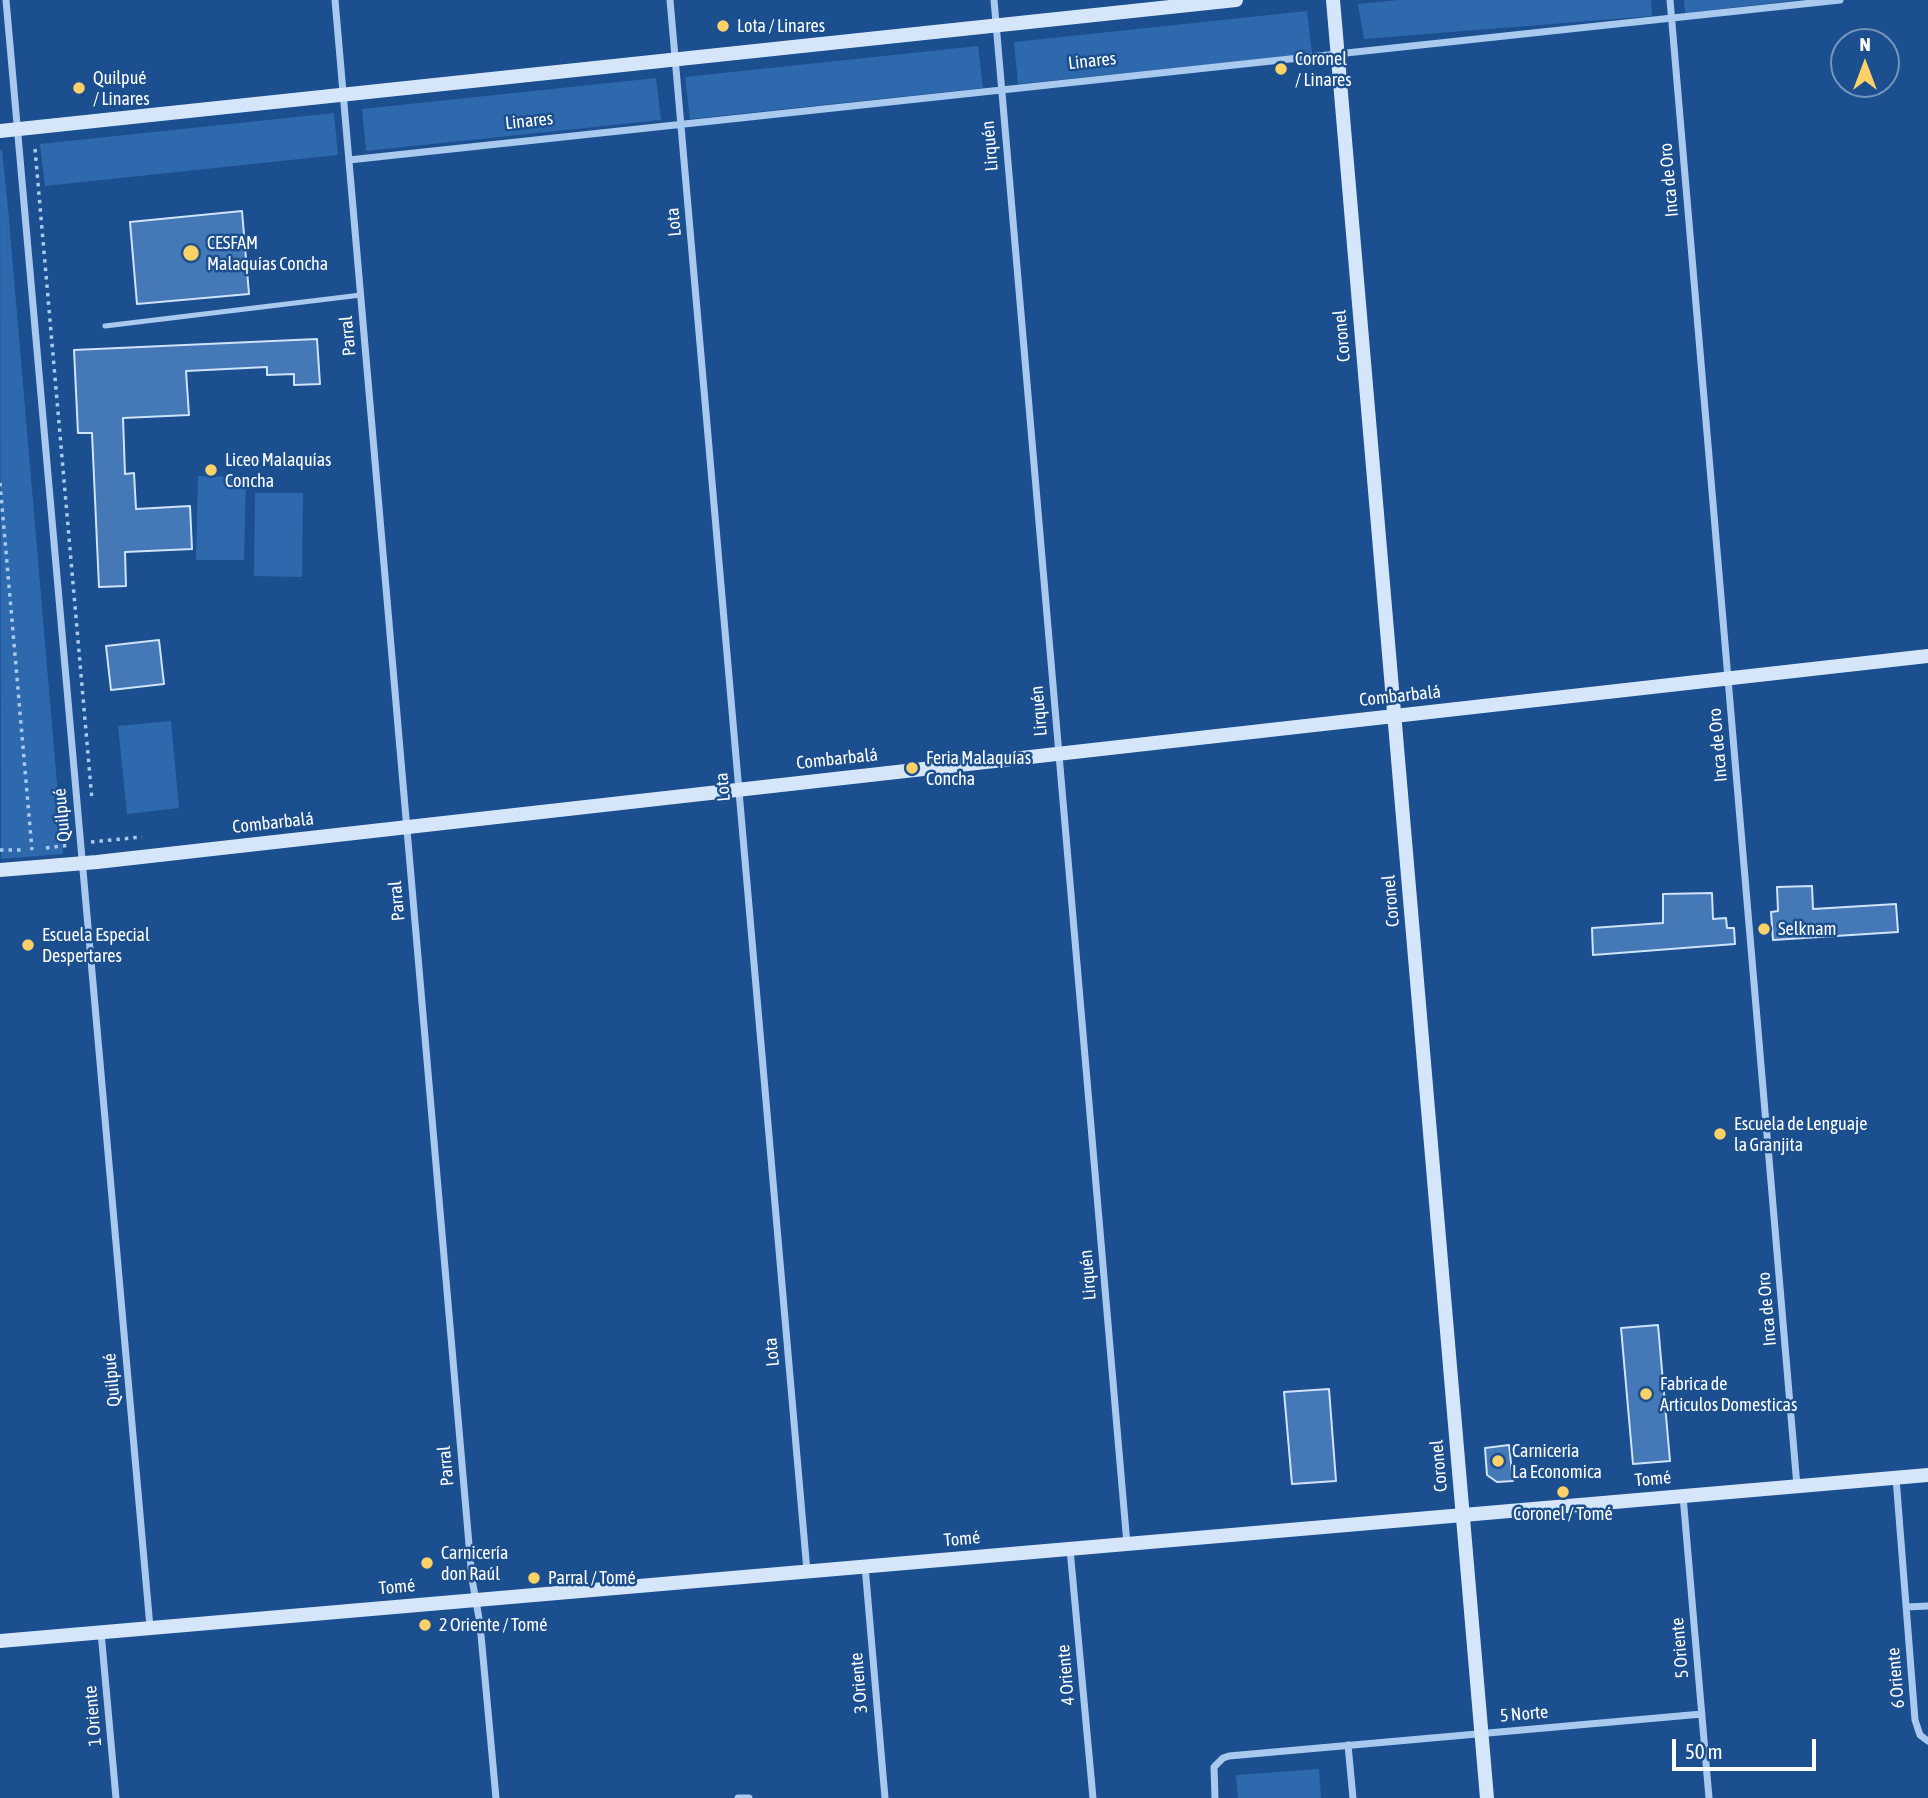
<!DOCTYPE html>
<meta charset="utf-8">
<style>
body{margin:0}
#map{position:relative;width:1928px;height:1798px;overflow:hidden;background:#1b4f8f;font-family:"Asap Condensed",sans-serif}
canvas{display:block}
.north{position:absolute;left:1830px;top:28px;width:70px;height:70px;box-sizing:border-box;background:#1b4f8f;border:2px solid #7695bc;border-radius:50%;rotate:0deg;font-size:19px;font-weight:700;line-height:28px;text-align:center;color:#fff}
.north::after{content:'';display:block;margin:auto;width:24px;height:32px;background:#ffd166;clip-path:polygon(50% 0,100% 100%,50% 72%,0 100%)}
.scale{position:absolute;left:1672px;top:1739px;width:144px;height:32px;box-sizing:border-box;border:4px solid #fff;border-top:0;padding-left:9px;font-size:21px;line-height:24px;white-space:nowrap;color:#fff;-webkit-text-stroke:5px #1b4f8f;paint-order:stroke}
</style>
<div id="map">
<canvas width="1928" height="1798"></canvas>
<div class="north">N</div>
<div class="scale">50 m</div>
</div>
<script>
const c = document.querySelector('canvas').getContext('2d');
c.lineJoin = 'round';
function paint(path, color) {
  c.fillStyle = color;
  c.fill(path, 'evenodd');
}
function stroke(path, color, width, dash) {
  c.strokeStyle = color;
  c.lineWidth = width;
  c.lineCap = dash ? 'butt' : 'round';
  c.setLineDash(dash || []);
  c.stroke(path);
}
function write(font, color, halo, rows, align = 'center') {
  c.font = font + ' "Asap Condensed",sans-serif';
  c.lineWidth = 5;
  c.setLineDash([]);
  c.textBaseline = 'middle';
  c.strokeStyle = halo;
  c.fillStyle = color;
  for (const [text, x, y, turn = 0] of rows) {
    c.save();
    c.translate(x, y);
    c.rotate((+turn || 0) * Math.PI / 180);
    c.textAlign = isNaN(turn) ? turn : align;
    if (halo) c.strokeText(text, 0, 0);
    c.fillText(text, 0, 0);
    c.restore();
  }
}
paint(new Path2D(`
 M1399 0H1651L1652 16 1364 39 1358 4Z
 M1684 0H1799L1685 13Z
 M1307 11 1312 54 1018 84 1014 42Z
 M978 46 983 88 690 119 685 77Z
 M656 78 661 120 366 151 362 109Z
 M334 113 338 155 45 186 40 144Z
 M0 150H2L8 208 63 854 1 859Z
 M198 476 246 477 244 560H196Z
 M255 493H303L302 577 254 576Z
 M171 721 179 808 127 814 118 726Z
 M1319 1769 1321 1798H1238L1236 1775Z`), '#2e69ad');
const building = new Path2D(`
 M242 211 249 294 137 304 130 222Z
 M317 339 320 384 294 385V374L267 375V367L186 371 189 415 123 418 125 474 134 473 136 509 190 506 192 549 125 552 126 586 99 587 92 433H78L74 350Z
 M159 640 164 684 111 690 106 646Z
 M1812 886 1813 909 1896 904 1898 932 1773 940 1771 912 1778 911 1777 887Z
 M1712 893 1713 919 1726 918 1727 928H1734L1735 944 1593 955 1592 928 1663 923V894Z
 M1658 1325 1670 1461 1633 1464 1621 1328Z
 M1329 1389 1336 1481 1292 1484 1284 1392Z
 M1509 1445 1513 1481 1497 1482 1487 1475 1485 1448Z`);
paint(building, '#4478b7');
stroke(building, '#cfe3fa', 2);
stroke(new Path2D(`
 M35 149 92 800
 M0 483 32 850
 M91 842 142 837
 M46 848 70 845
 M0 850H25`), '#a9c9ee', 3.5, [3.5, 5]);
stroke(new Path2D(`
 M105 326 361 295`), '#a9c9ee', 5);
stroke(new Path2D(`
 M6 0 150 1627
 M335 0 472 1579 480 1624 496 1798
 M670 0 807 1571
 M994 0 1127 1544
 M1670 0 1797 1486
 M349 160 1840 0
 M1896 1478 1915 1720 1920 1735 1928 1741
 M1683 1496 1709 1798
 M1070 1549 1093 1798
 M865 1566 885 1798
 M1906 1607 1928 1606
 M101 1632 116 1798
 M1348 1745 1353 1798
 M738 1798H749
 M1215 1798 1214 1767 1223 1758 1229 1756 1702 1714`), '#a9c9ee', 7);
stroke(new Path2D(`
 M1333 0 1487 1798
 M0 131 1236 0
 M0 870 97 862 1928 656
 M0 1641 1928 1475`), '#d6e6fa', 14);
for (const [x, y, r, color] of [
 [723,26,7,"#ffd166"],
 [1281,69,7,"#ffd166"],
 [79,88,7,"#ffd166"],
 [191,253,9,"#ffd166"],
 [211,470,7,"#ffd166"],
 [912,768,7,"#ffd166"],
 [1764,929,7,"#ffd166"],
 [28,945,7,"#ffd166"],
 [1720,1134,7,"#ffd166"],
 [1646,1394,7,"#ffd166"],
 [1498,1461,7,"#ffd166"],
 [1563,1492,7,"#ffd166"],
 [427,1563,7,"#ffd166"],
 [534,1578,7,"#ffd166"],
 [425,1625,7,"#ffd166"]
]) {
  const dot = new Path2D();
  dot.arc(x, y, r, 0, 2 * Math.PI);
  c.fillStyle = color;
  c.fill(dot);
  stroke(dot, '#1b4f8f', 2.5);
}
write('18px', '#fff', '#1b4f8f', [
 ["Lota / Linares",737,26],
 ["Coronel",1295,59],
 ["/ Linares",1295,80],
 ["Quilpué",93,78],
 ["/ Linares",93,99],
 ["CESFAM",207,243],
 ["Malaquías Concha",207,264],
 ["Liceo Malaquías",225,460],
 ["Concha",225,481],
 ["Feria Malaquías",926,758],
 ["Concha",926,779],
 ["Selknam",1778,929],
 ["Escuela Especial",42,935],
 ["Despertares",42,956],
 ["Escuela de Lenguaje",1734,1124],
 ["la Granjita",1734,1145],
 ["Fabrica de",1660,1384],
 ["Articulos Domesticas",1660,1405],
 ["Carnicería",1512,1451],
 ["La Economica",1512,1472],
 ["Coronel / Tomé",1563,1514,"center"],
 ["Carnicería",441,1553],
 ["don Raúl",441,1574],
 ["Parral / Tomé",548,1578],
 ["2 Oriente / Tomé",439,1625]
], 'left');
write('18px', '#fff', '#1b4f8f', [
 ["Linares",1092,61,-6],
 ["Linares",529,121,-6],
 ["Lirquén",990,146,-95],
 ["Inca de Oro",1669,180,-95],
 ["Lota",674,222,-95],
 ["Parral",348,336,-95],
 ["Coronel",1342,336,-95],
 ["Combarbalá",1400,696,-6],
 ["Lirquén",1039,711,-95],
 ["Inca de Oro",1718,745,-95],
 ["Combarbalá",837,759,-6],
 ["Lota",723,787,-95],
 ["Quilpué",62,815,-95],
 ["Combarbalá",273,823,-6],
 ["Parral",397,901,-95],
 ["Coronel",1391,901,-95],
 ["Lirquén",1088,1275,-95],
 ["Inca de Oro",1767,1309,-95],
 ["Lota",772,1352,-95],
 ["Quilpué",112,1380,-95],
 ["Parral",446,1466,-95],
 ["Coronel",1439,1466,-95],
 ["Tomé",1653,1479,-5],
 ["Tomé",962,1539,-5],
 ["Tomé",397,1587,-5],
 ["5 Oriente",1680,1648,-95],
 ["4 Oriente",1066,1675,-95],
 ["6 Oriente",1896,1678,-95],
 ["3 Oriente",859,1683,-95],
 ["5 Norte",1524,1714,-5],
 ["1 Oriente",93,1716,-95]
]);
</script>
